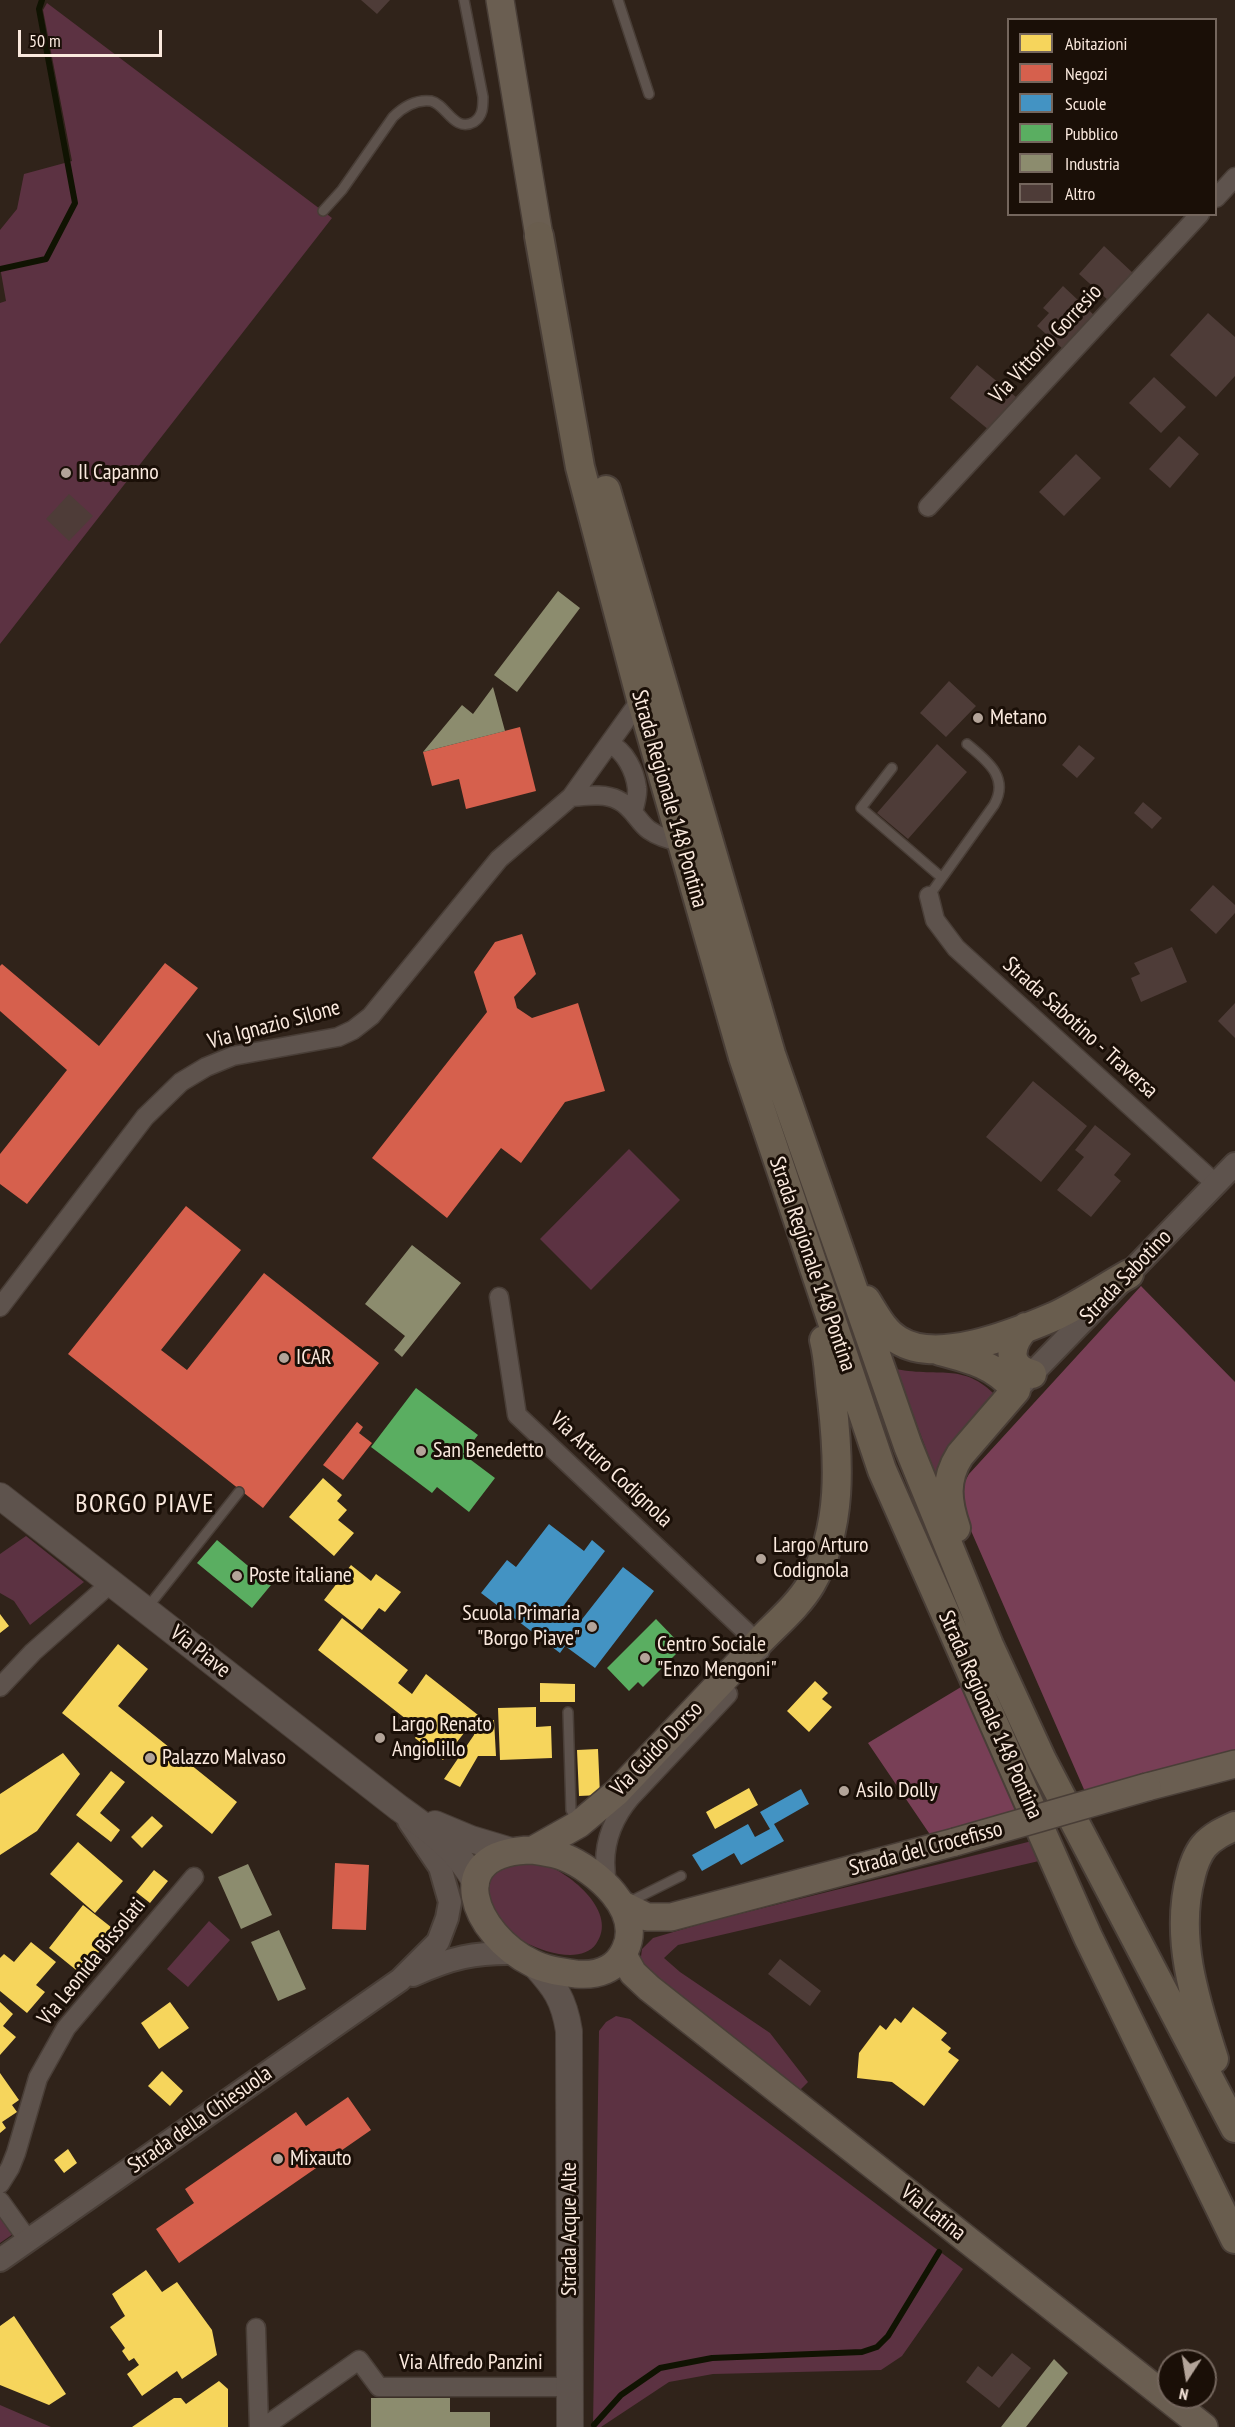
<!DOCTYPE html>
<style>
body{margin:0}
#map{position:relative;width:1235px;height:2427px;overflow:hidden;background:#30231a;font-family:"PT Sans Narrow",sans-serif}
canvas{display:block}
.legend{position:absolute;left:1007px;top:18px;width:210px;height:198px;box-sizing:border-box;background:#1a0f07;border:2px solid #74665d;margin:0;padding:8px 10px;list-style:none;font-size:18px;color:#fae9de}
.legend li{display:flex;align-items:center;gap:12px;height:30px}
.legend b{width:30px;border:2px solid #74665d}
.north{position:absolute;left:1157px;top:2349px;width:60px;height:60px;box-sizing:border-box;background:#1a0f07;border:2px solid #74665d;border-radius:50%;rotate:192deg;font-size:16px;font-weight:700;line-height:24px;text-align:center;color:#fae9de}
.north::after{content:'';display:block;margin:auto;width:21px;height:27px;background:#b3a499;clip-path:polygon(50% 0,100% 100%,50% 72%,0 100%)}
.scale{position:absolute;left:18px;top:30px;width:144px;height:27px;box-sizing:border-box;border:3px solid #fae9de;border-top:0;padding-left:8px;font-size:18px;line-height:21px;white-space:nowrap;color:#fae9de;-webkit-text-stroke:4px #1a0f07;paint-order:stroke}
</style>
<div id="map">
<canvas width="1235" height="2427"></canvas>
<ul class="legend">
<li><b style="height:16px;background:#f6d55c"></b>Abitazioni</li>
<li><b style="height:16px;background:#d6604d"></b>Negozi</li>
<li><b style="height:16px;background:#4393c3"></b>Scuole</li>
<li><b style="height:16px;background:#5aae61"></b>Pubblico</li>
<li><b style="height:16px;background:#8c8c6e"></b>Industria</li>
<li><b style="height:16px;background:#4e3c38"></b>Altro</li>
</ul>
<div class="north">N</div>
<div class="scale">50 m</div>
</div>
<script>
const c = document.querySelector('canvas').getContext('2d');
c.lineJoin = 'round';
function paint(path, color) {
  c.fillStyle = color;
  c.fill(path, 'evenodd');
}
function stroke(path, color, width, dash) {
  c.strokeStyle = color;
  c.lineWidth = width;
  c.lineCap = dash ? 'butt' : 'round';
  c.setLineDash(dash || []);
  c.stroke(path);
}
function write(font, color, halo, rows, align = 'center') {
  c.font = font + ' "PT Sans Narrow",sans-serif';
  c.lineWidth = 6;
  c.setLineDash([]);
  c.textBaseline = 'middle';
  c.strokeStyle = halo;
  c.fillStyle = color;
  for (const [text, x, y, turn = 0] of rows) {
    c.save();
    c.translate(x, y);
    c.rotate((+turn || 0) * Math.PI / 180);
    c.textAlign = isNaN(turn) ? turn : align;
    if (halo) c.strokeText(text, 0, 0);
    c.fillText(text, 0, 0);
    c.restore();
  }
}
paint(new Path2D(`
 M47 3 332 218 0 644V303L6 301 0 267V230L17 209 24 174 72 161 43 10Z
 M629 1149 680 1200 591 1290 540 1239Z
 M896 1369C942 1378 965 1361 1000 1400L941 1462 935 1473Z
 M26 1536 84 1582 30 1625 14 1601 0 1593V1554Z
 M1032 1841 1039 1861 678 1945 664 1958 680 1972 770 2033 808 2082 797 2093 640 1964 642 1949 653 1938 711 1921Z
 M507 1860C518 1861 532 1861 543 1864 571 1873 619 1913 596 1944 576 1972 505 1940 493 1915 489 1908 487 1897 485 1889L492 1871Z
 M209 1921 230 1940 188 1987 167 1969Z
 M616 2016 630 2019 963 2269 902 2356 881 2370 713 2374 669 2382 601 2427H593L599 2031 606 2022Z
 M0 2216 13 2234 0 2243Z
 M0 2405 51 2427H0Z`), '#5c3242');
paint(new Path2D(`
 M1141 1286 1235 1382V1752L1086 1794 965 1517 958 1494 969 1474Z
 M966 1684 1024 1810 933 1839 868 1743Z`), '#783f56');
paint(new Path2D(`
 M323 1478 342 1495 337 1501 347 1510 338 1520 354 1533 334 1556 289 1517Z
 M351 1565 371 1581 376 1574 401 1592 385 1612 379 1608 362 1630 324 1600Z
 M0 1614 9 1626 0 1633Z
 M342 1618 408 1670 398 1683 412 1694 426 1674 478 1715 443 1760 415 1738 420 1730 318 1650Z
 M118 1644 148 1669 118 1706 237 1802 212 1834 62 1713Z
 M815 1681 828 1693 822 1699 832 1707 809 1732 787 1711Z
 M540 1683 575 1684V1702H540Z
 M536 1707V1727L551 1726 552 1758 500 1760 498 1708Z
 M494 1720 496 1756H478L460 1787 444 1779 474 1735 477 1721Z
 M598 1749 600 1795 579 1796 577 1750Z
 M63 1753 80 1774 37 1831 0 1855V1794Z
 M111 1771 125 1782 100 1813 120 1830 111 1842 76 1815Z
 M749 1788 758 1805 715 1829 706 1812Z
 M152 1816 163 1826 142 1848 131 1837Z
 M78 1842 123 1881 95 1913 50 1874Z
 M154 1870 168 1881 150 1903 136 1892Z
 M83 1905 116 1931 81 1974 49 1948Z
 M31 1942 56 1962 36 1985 45 1992 27 2013 0 1991V1958L4 1954 14 1962Z
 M0 2002 13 2014 3 2026 16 2037 0 2055Z
 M170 2002 189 2028 159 2049 141 2023Z
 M913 2007 947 2033 941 2040 951 2048 948 2052 959 2060 924 2106 892 2082 857 2078 859 2053 880 2025 886 2030 895 2018 901 2023Z
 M162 2071 183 2091 170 2106 148 2086Z
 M0 2073 19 2100 12 2105 17 2112 2 2122 6 2128 0 2133Z
 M68 2149 77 2163 64 2173 54 2160Z
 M146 2270 162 2292 177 2282 212 2330 217 2355 182 2379 177 2371 142 2396 127 2374 139 2365 134 2358 129 2361 122 2351 125 2348 110 2327 125 2316 112 2294Z
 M14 2316 66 2394 49 2405 0 2385V2326Z
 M219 2381 228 2389V2427H132L174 2398H181L186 2404Z`), '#f6d55c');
paint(new Path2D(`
 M520 727 536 791 466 809 459 779 432 786 423 752Z
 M522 934 536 974 514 997 517 1008 532 1018 578 1003 605 1091 565 1102 521 1163 501 1148 447 1218 372 1158 487 1012 474 972 495 942Z
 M165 963 198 988 27 1204 0 1184V1154L67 1070 0 1011V966L2 964 99 1046Z
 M186 1206 241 1250 161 1350 187 1370 264 1273 379 1363 263 1508 68 1354Z
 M357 1422 363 1427 359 1433 372 1443 343 1480 323 1465Z
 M335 1863 369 1865 366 1930 332 1929Z
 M348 2097 371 2130 179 2263 156 2229 194 2203 185 2189 296 2112 306 2126Z`), '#d6604d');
paint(new Path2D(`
 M549 1524 584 1551 592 1540 605 1551 561 1609 579 1623 623 1567 654 1591 595 1668 565 1646 560 1653 481 1593 507 1560 516 1567Z
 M801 1789 809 1804 774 1824 784 1841 741 1865 734 1853 702 1871 692 1855 748 1824 755 1837 770 1829 760 1812Z`), '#4393c3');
paint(new Path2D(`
 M416 1388 478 1435 463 1454 495 1478 469 1512 437 1487 432 1493 371 1447Z
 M217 1540 271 1585 252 1608 197 1563Z
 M656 1619 683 1647 643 1687 638 1682 629 1691 607 1668Z`), '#5aae61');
paint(new Path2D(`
 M558 591 580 608 517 692 494 675Z
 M493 687 505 731 423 752 462 705 473 714Z
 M412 1245 461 1283 402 1357 394 1350 405 1336 365 1304Z
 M248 1864 272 1915 241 1929 218 1877Z
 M279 1930 306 1989 278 2001 251 1942Z
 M1054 2359 1068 2373 1026 2427H1001Z
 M371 2398H450V2412H490V2427H371Z`), '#8c8c6e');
stroke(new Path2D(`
 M0 269 46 259 75 203 39 9 42 0
 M594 2425 621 2395 660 2368 712 2358 862 2352 877 2347 888 2336 939 2252`), '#101302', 6);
paint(new Path2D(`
 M361 0H390L377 14Z
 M1104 246 1133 273 1108 300 1079 274Z
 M1063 286 1095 316 1064 350 1037 326 1049 313 1043 308Z
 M1208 313 1235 337V376L1216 397 1170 355Z
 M977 365 1016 397 989 430 950 398Z
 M1154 377 1186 407 1161 433 1129 403Z
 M1179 436 1199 454 1170 488 1149 469Z
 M1076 454 1101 478 1064 516 1039 492Z
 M69 494 93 516 69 541 46 519Z
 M949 681 976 706 946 737 920 713Z
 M937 744 967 772 908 839 877 813Z
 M1079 745 1095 758 1077 778 1062 765Z
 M1143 802 1162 818 1152 829 1134 813Z
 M1213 885 1235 905V913L1216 934 1190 910Z
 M1172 947 1187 982 1141 1002 1131 978 1140 974 1134 963Z
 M1235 1003V1038L1218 1021Z
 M1033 1081 1087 1126 1041 1182 986 1137Z
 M1095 1125 1131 1154 1114 1175 1121 1181 1091 1217 1057 1190 1084 1157 1075 1150Z
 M780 1959 821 1991 810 2006 768 1974Z
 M1012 2353 1031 2368 999 2408 966 2382 978 2366 992 2377Z`), '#4e3c38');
const service = new Path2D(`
 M618 0 649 94
 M323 211 342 190 393 117C403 107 416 99 431 101 446 104 454 133 474 122 483 116 483 107 483 97L464 0
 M892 768 861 808 941 877
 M929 896 994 805C1010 777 986 760 967 744
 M147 1608 239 1492
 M568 1712 571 1810 578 1822
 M627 1903 681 1876`);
const minor = new Path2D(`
 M1216 198 1235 177
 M928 507 1200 214
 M610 744C625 751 635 771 637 788 638 795 635 805 633 812
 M571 797C586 796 604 793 618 800 632 806 638 822 649 830 659 837 670 840 681 842
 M929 896 935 920 956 948 1216 1184
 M499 1297 517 1415 758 1643 760 1651
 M0 1307 145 1117 181 1082 206 1067 233 1056 338 1037 353 1030 371 1016 499 859 571 797 641 699
 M0 1687 33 1652 111 1583
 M608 1887C600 1853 609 1823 631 1797L728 1694
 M0 2184 10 2168 16 2153 38 2078 66 2028 194 1877
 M0 2201 28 2240
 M256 2328 259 2427
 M264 2427 359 2360 379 2387H570`);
const tertiary = new Path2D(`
 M1021 1385 1235 1164
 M413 1975C450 1958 475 1952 516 1953
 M0 2260 400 1980 438 1942 447 1918 450 1902 440 1867 409 1821`);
const secondary = new Path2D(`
 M0 1496 399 1808C430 1830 458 1849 476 1883
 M435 1824 471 1839 511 1851
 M534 1964C555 1987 564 1999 569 2031L570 2427`);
const primary = new Path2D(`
 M500 0 539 236
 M1147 1787 1235 1764
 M533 1850C543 1852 554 1853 564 1857 596 1870 644 1911 625 1950 616 1970 597 1976 576 1974 561 1972 545 1970 532 1963 474 1935 439 1851 533 1850Z
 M533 1850 579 1824 616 1793 758 1643
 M623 1905 647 1917H671L955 1842
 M623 1955 633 1973 649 1988 1204 2427`);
const trunk = new Path2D(`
 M539 236 580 467 641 699 743 1057 882 1470 1088 1937 1235 2239
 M606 490 771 1054 908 1446 989 1645 1042 1760 1235 2128
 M866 1300C875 1314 883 1331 898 1340 937 1365 1013 1334 1053 1317 1079 1305 1104 1288 1129 1274
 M1026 1327C1010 1343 1004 1367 1032 1374
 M940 1351C971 1359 995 1365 1016 1390L960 1455C944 1480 947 1502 956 1528
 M758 1643C776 1624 798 1606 811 1584 843 1528 839 1461 832 1399 829 1380 829 1359 824 1340
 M1214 2059C1195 2000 1174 1937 1191 1875 1193 1866 1198 1853 1204 1846 1213 1836 1224 1831 1235 1826`);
stroke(service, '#493e37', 12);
stroke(minor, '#493e37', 21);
stroke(tertiary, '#493e37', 26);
stroke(secondary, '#493e37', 28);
stroke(primary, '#493e37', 30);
stroke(trunk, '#493e37', 32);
stroke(service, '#5e534d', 9);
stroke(minor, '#5e534d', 18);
stroke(tertiary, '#5e534d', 22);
stroke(secondary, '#5e534d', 26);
stroke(primary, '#6a5e51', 27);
stroke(trunk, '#695d4e', 28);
const primaryBridge = new Path2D(`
 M955 1842 1147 1787`);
stroke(primaryBridge, '#493e37', 30, []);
stroke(primaryBridge, '#6a5e51', 27);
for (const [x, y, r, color] of [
 [66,473,6,"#b3a499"],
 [978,718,6,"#b3a499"],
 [284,1358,6,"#b3a499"],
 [421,1451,6,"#b3a499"],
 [761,1559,6,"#b3a499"],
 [237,1576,6,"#b3a499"],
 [592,1627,6,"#b3a499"],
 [645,1658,6,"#b3a499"],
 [380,1738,6,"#b3a499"],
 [150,1758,6,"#b3a499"],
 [844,1791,6,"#b3a499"],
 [278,2159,6,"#b3a499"]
]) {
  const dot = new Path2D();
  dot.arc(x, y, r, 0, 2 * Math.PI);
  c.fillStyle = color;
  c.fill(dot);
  stroke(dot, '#1a0f07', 2);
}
write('22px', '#fae9de', '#1a0f07', [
 ["Via Vittorio Gorresio",1046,344,-47],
 ["Strada Regionale 148 Pontina",669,799,74],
 ["Via Ignazio Silone",274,1025,-15],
 ["Strada Sabotino - Traversa",1080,1028,42],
 ["Strada Regionale 148 Pontina",812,1264,71],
 ["Strada Sabotino",1126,1277,-46],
 ["Via Arturo Codignola",611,1470,43],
 ["Via Piave",200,1652,38],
 ["Strada Regionale 148 Pontina",990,1715,66],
 ["Via Guido Dorso",657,1749,-46],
 ["Strada del Crocefisso",926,1849,-15],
 ["Via Leonida Bissolati",92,1962,-51],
 ["Strada della Chiesuola",200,2120,-35],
 ["Via Latina",933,2213,38],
 ["Strada Acque Alte",570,2229,-90],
 ["Via Alfredo Panzini",471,2363]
]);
write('22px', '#fae9de', '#1a0f07', [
 ["Il Capanno",78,473],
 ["Metano",990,718],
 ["ICAR",296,1358],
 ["San Benedetto",433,1451],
 ["Largo Arturo",773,1546],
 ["Codignola",773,1571],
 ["Poste italiane",249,1576],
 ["Scuola Primaria",580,1614,"right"],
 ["\"Borgo Piave\"",580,1639,"right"],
 ["Centro Sociale",657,1645],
 ["\"Enzo Mengoni\"",657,1670],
 ["Largo Renato",392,1725],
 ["Angiolillo",392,1750],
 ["Palazzo Malvaso",162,1758],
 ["Asilo Dolly",856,1791],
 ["Mixauto",290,2159]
], 'left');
c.letterSpacing = '1.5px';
write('26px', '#fae9de', '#1a0f07', [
 ["BORGO PIAVE",145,1505]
]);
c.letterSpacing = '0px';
</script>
